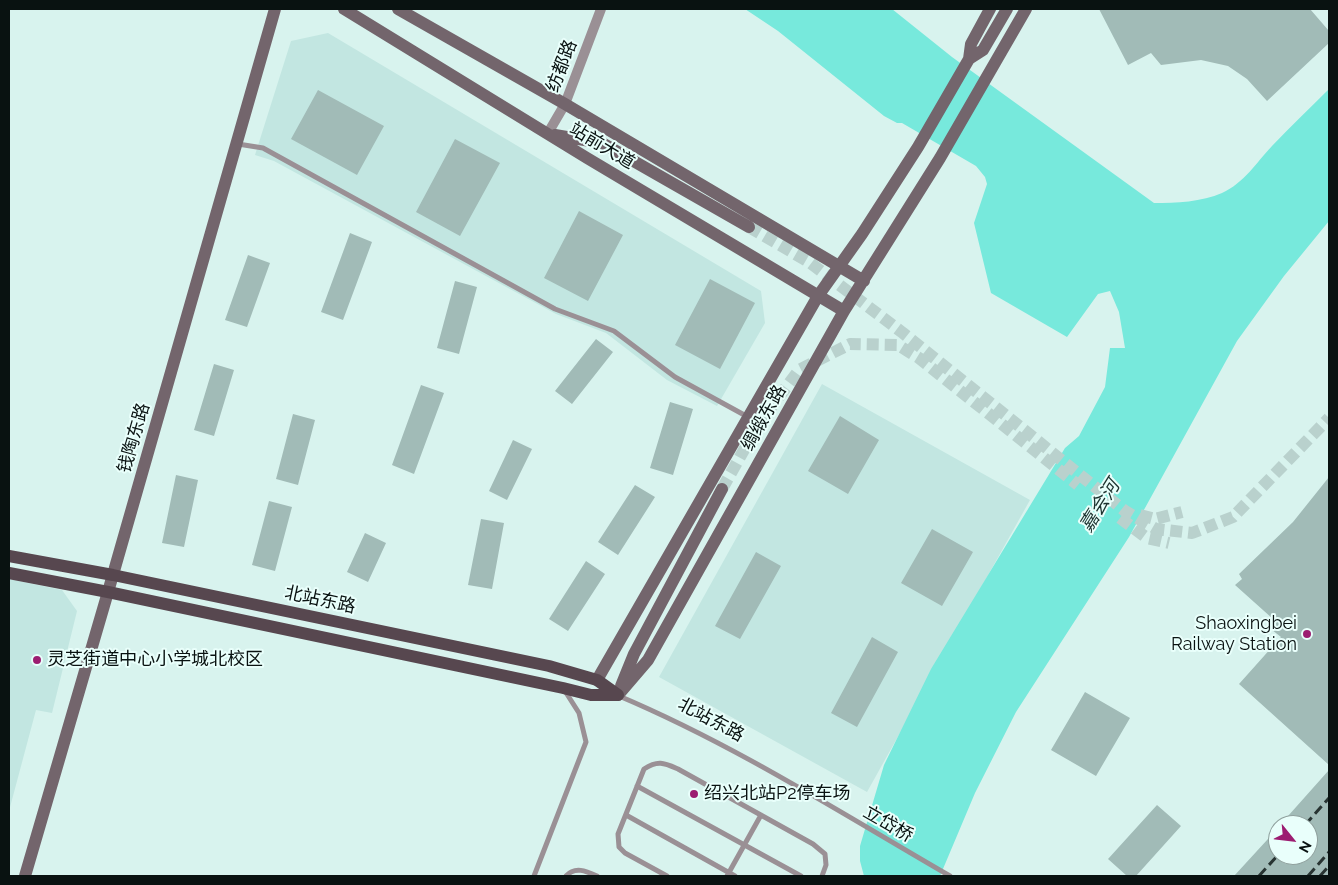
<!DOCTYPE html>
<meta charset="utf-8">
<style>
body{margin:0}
#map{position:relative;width:1338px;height:885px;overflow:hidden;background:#d8f3ee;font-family:Raleway,sans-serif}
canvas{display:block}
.frame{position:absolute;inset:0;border:10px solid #091211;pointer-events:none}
.north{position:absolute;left:1268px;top:815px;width:50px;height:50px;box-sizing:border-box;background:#e9fffb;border:1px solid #8fa09d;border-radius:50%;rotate:119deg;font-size:14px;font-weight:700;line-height:20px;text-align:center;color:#091211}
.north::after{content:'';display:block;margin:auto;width:18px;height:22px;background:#9c1d71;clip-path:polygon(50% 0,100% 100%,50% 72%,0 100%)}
</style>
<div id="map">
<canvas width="1338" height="885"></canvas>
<div class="frame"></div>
<div class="north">N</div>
</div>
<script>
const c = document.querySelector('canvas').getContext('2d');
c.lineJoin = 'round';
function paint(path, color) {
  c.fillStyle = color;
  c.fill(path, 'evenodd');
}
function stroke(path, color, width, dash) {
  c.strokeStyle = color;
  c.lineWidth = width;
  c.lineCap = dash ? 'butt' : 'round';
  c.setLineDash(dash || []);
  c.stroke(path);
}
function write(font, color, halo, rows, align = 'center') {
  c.font = font + ' Raleway,"Noto Sans SC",sans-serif';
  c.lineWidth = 4;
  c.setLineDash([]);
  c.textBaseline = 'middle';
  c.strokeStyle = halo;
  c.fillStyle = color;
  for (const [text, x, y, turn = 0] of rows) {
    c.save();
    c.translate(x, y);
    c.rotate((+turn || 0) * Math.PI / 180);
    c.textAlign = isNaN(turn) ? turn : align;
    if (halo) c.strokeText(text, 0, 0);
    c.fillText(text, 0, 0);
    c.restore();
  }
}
paint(new Path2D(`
 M328 33 761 291 765 323 717 406 667 380 606 333 556 314 274 161 255 155 291 41Z
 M822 384 1030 500 867 792 659 677Z
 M9 579 62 590 77 611 52 713 36 710 9 811Z`), '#c2e6e1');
paint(new Path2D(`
 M745 9H892L952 57 1154 203C1176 203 1202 202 1222 193 1244 183 1256 163 1272 146 1290 127 1310 108 1329 89V221L1284 276 1237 341 1129 537 1016 712 975 793 940 876H864L860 861V846L884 765 931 669 1065 448 1079 436 1105 387 1110 348H1125L1119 312 1110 291 1098 294 1067 337 991 293 974 223 987 184 985 177 976 166 902 123H897L884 116 778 31Z`), '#77e9dc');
paint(new Path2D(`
 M1099 9H1310L1329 31V43L1267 101 1247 79 1228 66 1201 60 1161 65 1151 53 1128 65Z
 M318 90 384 126 357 175 291 139Z
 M455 139 500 163 460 236 416 212Z
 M579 211 623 235 588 301 544 278Z
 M350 233 372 242 343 320 321 312Z
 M248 255 270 263 247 327 225 320Z
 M710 279 755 303 720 369 675 345Z
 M455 281 477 287 459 354 437 348Z
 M596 339 613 352 572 404 555 391Z
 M214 364 234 370 214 436 194 430Z
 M421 385 444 393 414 474 392 465Z
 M670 402 693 409 673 475 650 468Z
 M293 414 315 420 298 485 276 479Z
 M840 416 879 440 848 494 808 471Z
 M513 440 532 449 507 500 489 491Z
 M176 475 198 480 184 547 162 543Z
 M1329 477V765L1239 684 1281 637 1267 626 1273 619 1235 585 1242 579 1239 574 1293 522Z
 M635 485 655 497 618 555 598 542Z
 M269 501 292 507 275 571 252 565Z
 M481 519 504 523 492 589 468 585Z
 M932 529 973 552 942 606 901 583Z
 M365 533 386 543 368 582 347 572Z
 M756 552 781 566 740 639 715 626Z
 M586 561 605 574 568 631 549 619Z
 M872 637 898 652 857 727 831 713Z
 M1085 692 1130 718 1096 776 1051 750Z
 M1329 770V876H1234L1278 828V855H1308V825H1280Z
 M1157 805 1181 826 1136 876H1127L1108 859Z`), '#a1bbb7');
stroke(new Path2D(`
 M749 227 809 262 903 333 1125 511 1156 529 1192 533 1233 517 1329 418
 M722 489 758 425 799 370 850 344 898 345 919 358 1078 485
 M1140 515 1155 519 1182 512
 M1120 518 1147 538 1169 543`), '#b9d1cd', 12, [12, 6]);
stroke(new Path2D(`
 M238 144 263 148 555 309 614 331 675 377 748 417
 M619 696C735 745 841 813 950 876
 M637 786 801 876
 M626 815 735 876
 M534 876 586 742 579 713 565 691
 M566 876C575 866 586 871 597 876
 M667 876 625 853 619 847 618 834 644 769C658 760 664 763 678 769L813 844 825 854 826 865 822 876
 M727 876 761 815`), '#9a9095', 5);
stroke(new Path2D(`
 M548 133 565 104 601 9`), '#9a9095', 10);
stroke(new Path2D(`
 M344 9 587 158 844 311
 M398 9 565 104 864 281
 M969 59 983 50 1007 9
 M555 135 602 143 749 227
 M597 680 818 296 862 234 918 147 969 59 971 44 990 9
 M621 686 634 654 722 489
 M618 695 648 660 844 311 940 158 1026 9
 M25 876 108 592 275 9`), '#73656c', 12);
stroke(new Path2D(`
 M9 556 113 575 549 666 597 680 618 695
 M9 573 108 592 563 688 591 695H618`), '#57474f', 12);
stroke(new Path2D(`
 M1305 825 1329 798
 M1259 876 1278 855
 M1308 876 1329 852
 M1320 876 1329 866`), '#283432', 3, [10, 5]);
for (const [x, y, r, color] of [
 [1307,634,5,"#9c1d71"],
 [37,660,5,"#9c1d71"],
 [694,794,5,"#9c1d71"]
]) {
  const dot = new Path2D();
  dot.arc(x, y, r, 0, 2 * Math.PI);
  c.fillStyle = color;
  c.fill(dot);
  stroke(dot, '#e9fffb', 2);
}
write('18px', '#091211', '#e9fffb', [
 ["纺都路",562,66,-69],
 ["站前大道",602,146,31],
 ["绸缎东路",764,418,-61],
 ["钱陶东路",134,438,-74],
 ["北站东路",320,600,12],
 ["北站东路",711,720,28],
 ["立岱桥",888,824,30]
]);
write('18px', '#091211', '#e9fffb', [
 ["Shaoxingbei",1297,624,"right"],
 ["Railway Station",1297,645,"right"],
 ["灵芝街道中心小学城北校区",47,660],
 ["绍兴北站P2停车场",704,794]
], 'left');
write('italic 19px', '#1c312e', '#e9fffb', [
 ["嘉会河",1100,506,-58]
]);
</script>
